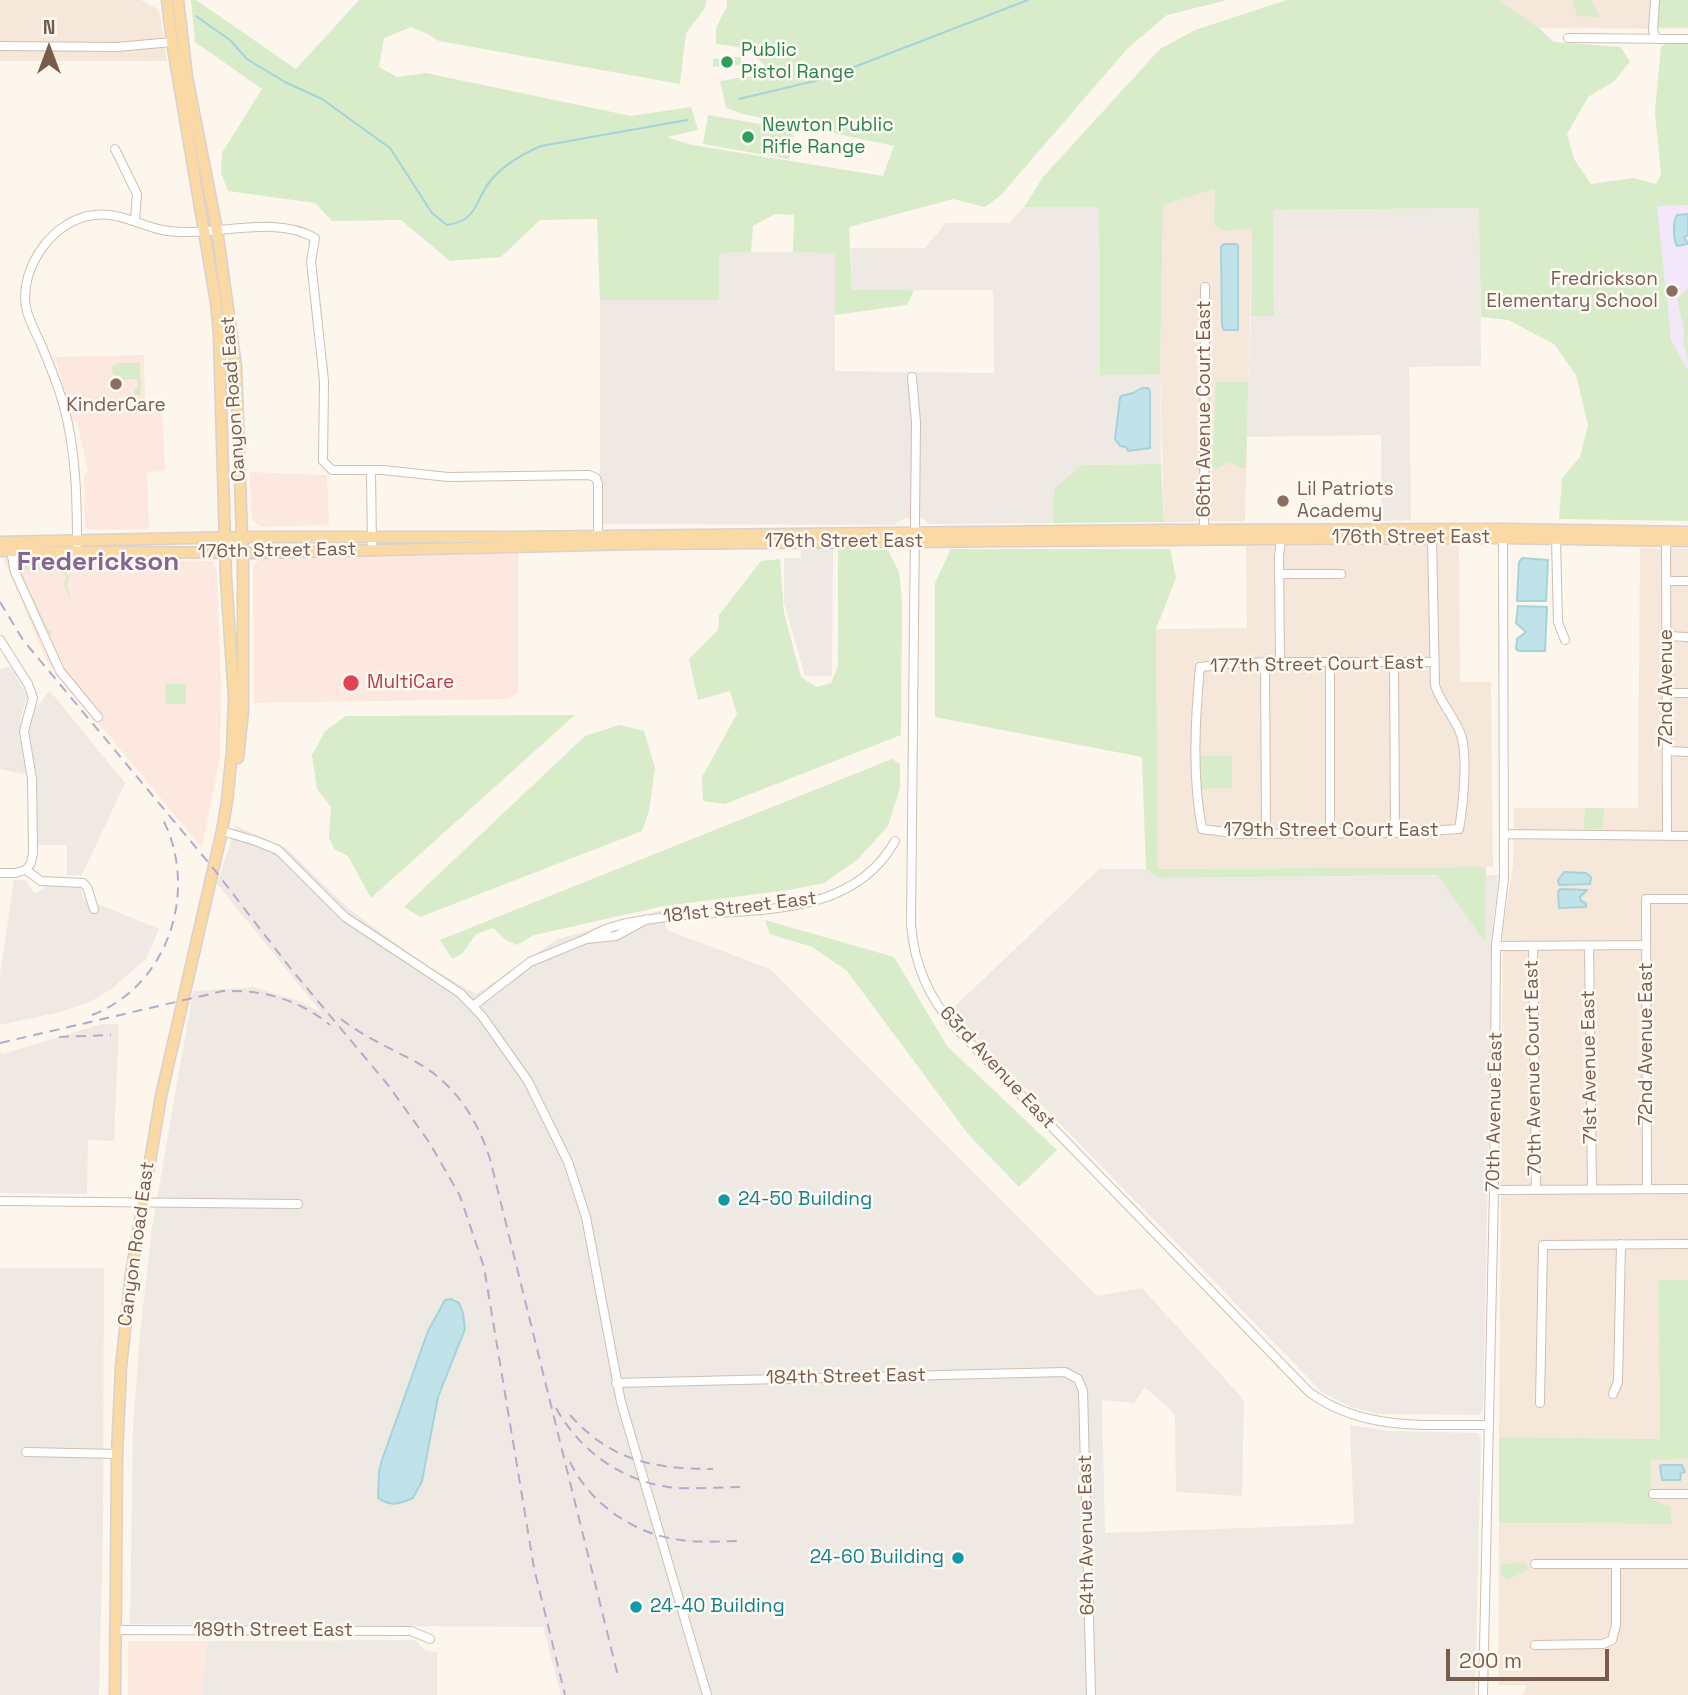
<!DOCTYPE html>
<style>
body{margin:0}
#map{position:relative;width:1688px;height:1695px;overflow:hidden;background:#fdf6ec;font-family:"Space Grotesk",sans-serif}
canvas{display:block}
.north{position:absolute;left:14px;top:14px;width:70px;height:70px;-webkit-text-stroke:5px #fffaf3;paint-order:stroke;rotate:0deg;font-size:19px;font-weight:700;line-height:28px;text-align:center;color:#7a5c4d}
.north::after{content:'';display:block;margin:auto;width:24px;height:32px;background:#7a5c4d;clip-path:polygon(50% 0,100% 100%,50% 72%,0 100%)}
.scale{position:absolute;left:1446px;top:1649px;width:163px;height:32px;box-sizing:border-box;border:4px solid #7a5c4d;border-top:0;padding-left:9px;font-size:21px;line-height:24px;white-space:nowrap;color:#7a5c4d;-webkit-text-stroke:5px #fffaf3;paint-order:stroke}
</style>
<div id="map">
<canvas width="1688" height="1695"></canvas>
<div class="north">N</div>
<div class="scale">200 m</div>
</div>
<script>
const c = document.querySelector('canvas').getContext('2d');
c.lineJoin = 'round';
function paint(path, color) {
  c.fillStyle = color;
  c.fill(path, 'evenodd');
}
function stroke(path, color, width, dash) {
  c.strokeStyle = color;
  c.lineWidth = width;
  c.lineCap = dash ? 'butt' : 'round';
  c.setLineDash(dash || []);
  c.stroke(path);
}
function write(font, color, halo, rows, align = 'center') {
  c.font = font + ' "Space Grotesk",sans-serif';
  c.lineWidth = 5;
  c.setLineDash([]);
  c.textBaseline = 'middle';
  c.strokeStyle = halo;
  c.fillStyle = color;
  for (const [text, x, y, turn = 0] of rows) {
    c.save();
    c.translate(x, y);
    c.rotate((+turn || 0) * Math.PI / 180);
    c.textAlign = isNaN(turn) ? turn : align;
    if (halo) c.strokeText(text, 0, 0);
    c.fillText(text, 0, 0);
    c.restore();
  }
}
paint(new Path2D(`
 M0 0H141L159 10 167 61H0Z
 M1498 0H1688V29L1539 28Z
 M1253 188 1245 521 1164 522 1160 374 1163 205 1215 189Z
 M1459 544 1460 682H1491L1493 867 1157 869 1156 629 1247 628 1246 546Z
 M1640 548 1688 549V1280H1658L1660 1439 1499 1437 1503 927 1513 865 1514 808H1638Z
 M1651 1459H1688V1695H1522L1528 1685H1498L1499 1523 1651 1524Z`), '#f5e8da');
paint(new Path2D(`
 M144 355 145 401H162L165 471 147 472 149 529 90 530 85 527 84 473 88 472 77 421H73L55 357Z
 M249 472 327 475 329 525 262 527 252 520Z
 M518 553V692L509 699 254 703 253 567 258 560Z
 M3 558 213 561 217 573 221 692 220 758 202 848 46 660Z
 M128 1641H207L202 1695H128Z`), '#fde8e0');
paint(new Path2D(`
 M1099 206 1100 374H1160L1161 464 1081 465 1054 489V523L929 524 922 518H905L894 525 600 524V300H718L719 252H835V371L994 373 993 290H852L851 248H925L946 223H1009L1024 207Z
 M1480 208 1481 366 1409 367 1411 520 1382 521 1381 435 1246 437 1251 316H1274L1273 210Z
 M801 547H833L832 676H805L784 603V558H801Z
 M11 667 27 696 21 718 20 734 28 775 0 769V669Z
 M50 691 125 783 82 875H67V845H37L27 733 31 713Z
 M236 826 286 848 349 909 424 964 476 994 558 939 662 910 667 930 770 969 1097 1296 1142 1288 1244 1400 1242 1496 1176 1492 1175 1414 1145 1387 1134 1403 1102 1400 1105 1533 1354 1524 1350 1425 1389 1431 1478 1433 1481 1439 1475 1695H561L543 1627 130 1624 133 1427 140 1333 152 1228 193 991 254 987 299 1001 321 1012 217 884Z
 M1099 869H1146L1159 878 1499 875 1493 922 1483 1410 1479 1415 1376 1414 1348 1406 1322 1392 950 1011Z
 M14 880H26L34 893 44 889V886H80L83 898 159 929 146 959 110 990 88 1003 56 1013 0 1025V975Z
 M102 1024H119L114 1141 88 1140 87 1194 0 1193V1052L3 1054Z
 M0 1268H104L103 1531 99 1695H0Z
 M415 1640 426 1651 437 1652V1695H202L207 1641Z`), '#efe9e4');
paint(new Path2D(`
 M1657 205H1688V376H1656Z`), '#f3e8fa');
paint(new Path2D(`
 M191 0H196L296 69 359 0H706L705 8 686 33 680 84 439 41 428 34 411 27 384 38 379 67 397 77 426 73 631 116 691 107 698 130 667 137 692 145 883 176 894 146 743 114 726 108 720 81 773 73 746 48 716 44V28L727 6V0H1227L1167 15 1127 49 1001 195 985 207 953 199 849 227 852 290H914L907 305 835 315V253L793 252 794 215 775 214 753 226 751 252 719 253V300H600L597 219 540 220 501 257 450 261 401 220 332 221 315 203 228 191 221 173 222 153 262 89 195 42Z
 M1287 0H1498L1539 28 1554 42 1621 47 1630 62 1613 82 1588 97 1567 134 1574 159 1591 184 1634 178 1656 184 1661 175 1655 112 1661 47 1666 44H1688V205L1657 206 1671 340 1688 370V521L1559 519 1562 478 1580 457 1588 425 1576 375 1554 344 1508 320 1481 317 1479 208 1273 210 1274 316H1251L1252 228 1223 231 1214 224 1215 189 1163 205 1160 374 1100 375 1099 207H1024L1043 177 1160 49 1195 30Z
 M1572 0H1591L1600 17 1577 16Z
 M1659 0H1688V27H1658Z
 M741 57V65L713 67V59Z
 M708 115 794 130 789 159 703 144Z
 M1688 288V361L1683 341 1684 329 1677 299Z
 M120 363H140L141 395H134V389L138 388 137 379 118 380 117 375 113 374 112 366Z
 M1216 382H1248L1246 468H1240L1229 462 1214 470 1212 466Z
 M1161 464 1164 522 1054 523V489L1081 465Z
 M838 549 888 550 899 572 902 601 901 735 725 804 703 801 702 777 737 714 730 691 698 700 689 659 718 630 719 615 761 561 780 559 784 613 801 677 816 687 831 683 838 666Z
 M951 549H1170L1176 578 1156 629 1158 869 1486 867 1485 942 1438 875 1159 878 1146 869 1142 757 935 717V583Z
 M19 562H58L69 576 67 586 72 605 64 584 66 578 63 569C52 573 45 567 30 573L28 569 21 572 48 630 53 632 47 635 19 573Z
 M165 684H186V704H166Z
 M575 715 371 898 348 856 334 849 329 837 331 807 317 789 312 755 325 731 346 716Z
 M619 725 644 731 655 768 649 811 642 831 420 917 404 907 585 736Z
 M1198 756H1232V788L1198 789Z
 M892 759 900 764V788L888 826 857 860 824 883 789 890 664 906 534 935 517 945 506 940 493 928 476 934 462 954 452 959 440 940Z
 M1585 808H1604L1603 829H1584Z
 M765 920 894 957 947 1046 1057 1150 1019 1187 968 1134 847 971 812 947 770 934Z
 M1658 1280H1688V1459L1651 1460V1498L1665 1505 1670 1506 1672 1524 1499 1523V1437L1660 1439Z
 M1526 1563 1528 1569 1508 1580 1501 1575V1564Z`), '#d8ecc9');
const water = new Path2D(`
 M1688 214V235L1684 237 1688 244 1677 246C1673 239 1673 221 1677 215Z
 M1224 244H1236L1238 246V330H1224L1222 326 1221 247Z
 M1142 388H1148L1150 391V448L1128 451 1126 447 1120 446 1115 439 1120 398 1121 396 1133 393Z
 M1522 558 1548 560 1546 601H1517L1519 562Z
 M1518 606 1547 607 1545 651H1519L1516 649 1517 639 1526 632 1516 623Z
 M1564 872 1586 873 1591 877 1590 884 1559 885 1558 880Z
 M1560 889 1587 890 1580 897 1581 901 1586 903V907L1559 908 1558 892Z
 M451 1299 459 1303 463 1313 465 1329 438 1397 422 1481 413 1498C399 1504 391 1507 378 1498L379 1472 382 1460 428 1331 445 1300Z
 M1662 1465H1682L1685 1472 1681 1473 1680 1480H1662L1660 1466Z`);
paint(water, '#bfe3e8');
stroke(water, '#a5d3da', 2);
stroke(new Path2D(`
 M196 16 230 40 247 59 285 82 322 99 390 148 432 213 447 225C479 220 474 201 491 180 505 164 522 154 541 146L687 120
 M739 99 823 79 1028 0`), '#a5d3da', 2);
const minor = new Path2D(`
 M1655 0 1653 31 1657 39
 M1568 38 1688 39
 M0 46 117 47 172 42
 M115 149 137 194 135 221
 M912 377 916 422 911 924C914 964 929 999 956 1028L1309 1392C1364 1432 1424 1424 1489 1425
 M371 471 372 550
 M1204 530 1205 287
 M1432 538 1435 685C1440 703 1455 717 1461 735 1468 755 1463 807 1459 829L1395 833 1240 834 1202 829C1192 777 1195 720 1200 667L1236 663 1280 662H1434
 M1556 539 1558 622 1565 640
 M1666 540 1667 836
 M77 544C77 499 76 451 64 407 58 385 49 363 40 342 35 331 28 319 26 307 19 268 54 218 95 215 119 212 139 225 162 230 209 239 272 213 315 238L311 261 324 381 323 461 332 470H383L448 477 589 475 596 478 598 484V536
 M11 551 15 572 60 671 98 717
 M1279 574H1341
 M1666 581H1688
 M1666 636 1688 637
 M0 640 28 684 33 698 24 731 32 779 33 853 31 863 26 870
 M1265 662 1266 834
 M1280 662 1279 557 1281 539
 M1330 662V834
 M1394 662 1395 833
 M1667 693H1688
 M1667 751 1688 752
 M222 831 256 841 278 850 345 917 460 993 482 1016 528 1081 568 1162 586 1217 621 1402 707 1695
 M1505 834 1688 836
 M26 870 41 881 83 883 87 887 94 909
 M0 873H15L26 870
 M647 919 616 936 586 939C611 923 638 921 667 917 745 907 850 922 895 841
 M1496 946 1646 945
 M1533 946 1536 1190
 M1589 946 1592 1189
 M473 1006 530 962 586 939
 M1647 1189 1646 899H1688
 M1494 1190 1688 1189
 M0 1201 298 1204
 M616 1383 1065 1372 1078 1379 1083 1391 1091 1695
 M1613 1394 1618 1382 1621 1244
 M1540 1403 1543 1245 1688 1244
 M26 1452 117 1454
 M1653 1494H1688
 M1535 1564H1688
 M115 1630 411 1631 430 1639
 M1535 1645 1603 1644 1612 1640 1616 1625V1565
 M1483 1695 1494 1190 1496 946 1504 878 1503 535`);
const major = new Path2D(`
 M178 0 187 77 217 230 236 367 243 564V711L238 758
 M0 542 242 537H511L1167 530 1503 529 1688 532
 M0 551 260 553 635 544 1281 539 1503 538 1688 541
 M115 1695 117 1454 121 1367 131 1274 161 1096 222 831 227 801 232 751 234 698 226 578 219 334 216 302 172 42 167 0`);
stroke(minor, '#d1beb0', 10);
stroke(major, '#dad1cd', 13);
stroke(minor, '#fff', 8);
stroke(major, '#fbd9a5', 10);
stroke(new Path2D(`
 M0 602 23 640 213 868 291 969 388 1085 429 1142 460 1196 484 1267 534 1568 565 1695
 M92 1015C170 985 200 887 161 816
 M341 1019C364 1037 390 1048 416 1062 454 1083 477 1118 490 1159L618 1676
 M59 1037 111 1035
 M0 1043 223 991C264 990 298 999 330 1025
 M556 1408C581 1453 626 1484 678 1488 699 1489 722 1487 743 1487
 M570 1415C611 1461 654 1469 713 1469
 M570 1462C590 1504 634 1534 680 1540 701 1543 723 1541 744 1541`), '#b9a8c9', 2, [10, 7]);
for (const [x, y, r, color] of [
 [727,62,7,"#2e9e5b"],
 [748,137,7,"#2e9e5b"],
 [1672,291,7,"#8d6e63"],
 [116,384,7,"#8d6e63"],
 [1283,501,7,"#8d6e63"],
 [351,683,9,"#e0444e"],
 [724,1200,7,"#0f9aa8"],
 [958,1558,7,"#0f9aa8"],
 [636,1607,7,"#0f9aa8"]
]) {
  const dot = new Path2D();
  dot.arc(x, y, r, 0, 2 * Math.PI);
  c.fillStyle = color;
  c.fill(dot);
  stroke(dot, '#fffaf3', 2.5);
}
write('19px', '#27864d', '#fffaf3', [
 ["Public",741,51],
 ["Pistol Range",741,73],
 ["Newton Public",762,126],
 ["Rifle Range",762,148]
], 'left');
write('19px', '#785e54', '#fffaf3', [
 ["Fredrickson",1658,280],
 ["Elementary School",1658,302],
 ["KinderCare",116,406,"center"],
 ["Lil Patriots",1297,490,"left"],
 ["Academy",1297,512,"left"]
], 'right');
write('19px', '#7a5c4d', '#fffaf3', [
 ["Canyon Road East",234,399,-94],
 ["66th Avenue Court East",1205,409,-90],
 ["176th Street East",1411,538],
 ["176th Street East",844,542],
 ["176th Street East",277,551,-1],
 ["177th Street Court East",1317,665,-1],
 ["72nd Avenue",1667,688,-90],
 ["179th Street Court East",1331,831],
 ["181st Street East",740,908,-7],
 ["72nd Avenue East",1647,1044,-90],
 ["71st Avenue East",1590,1067,-91],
 ["63rd Avenue East",997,1068,47],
 ["70th Avenue Court East",1534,1068,-91],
 ["70th Avenue East",1495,1112,-89],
 ["Canyon Road East",137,1244,-82],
 ["184th Street East",846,1377,-1],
 ["64th Avenue East",1087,1535,-91],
 ["189th Street East",273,1631]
]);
write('19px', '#be3a42', '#fffaf3', [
 ["MultiCare",367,683]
], 'left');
write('19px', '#0d838f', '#fffaf3', [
 ["24-50 Building",738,1200],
 ["24-60 Building",944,1558,"right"],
 ["24-40 Building",650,1607]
], 'left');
write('bold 26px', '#846695', '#fffaf3', [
 ["Frederickson",98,563]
]);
</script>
